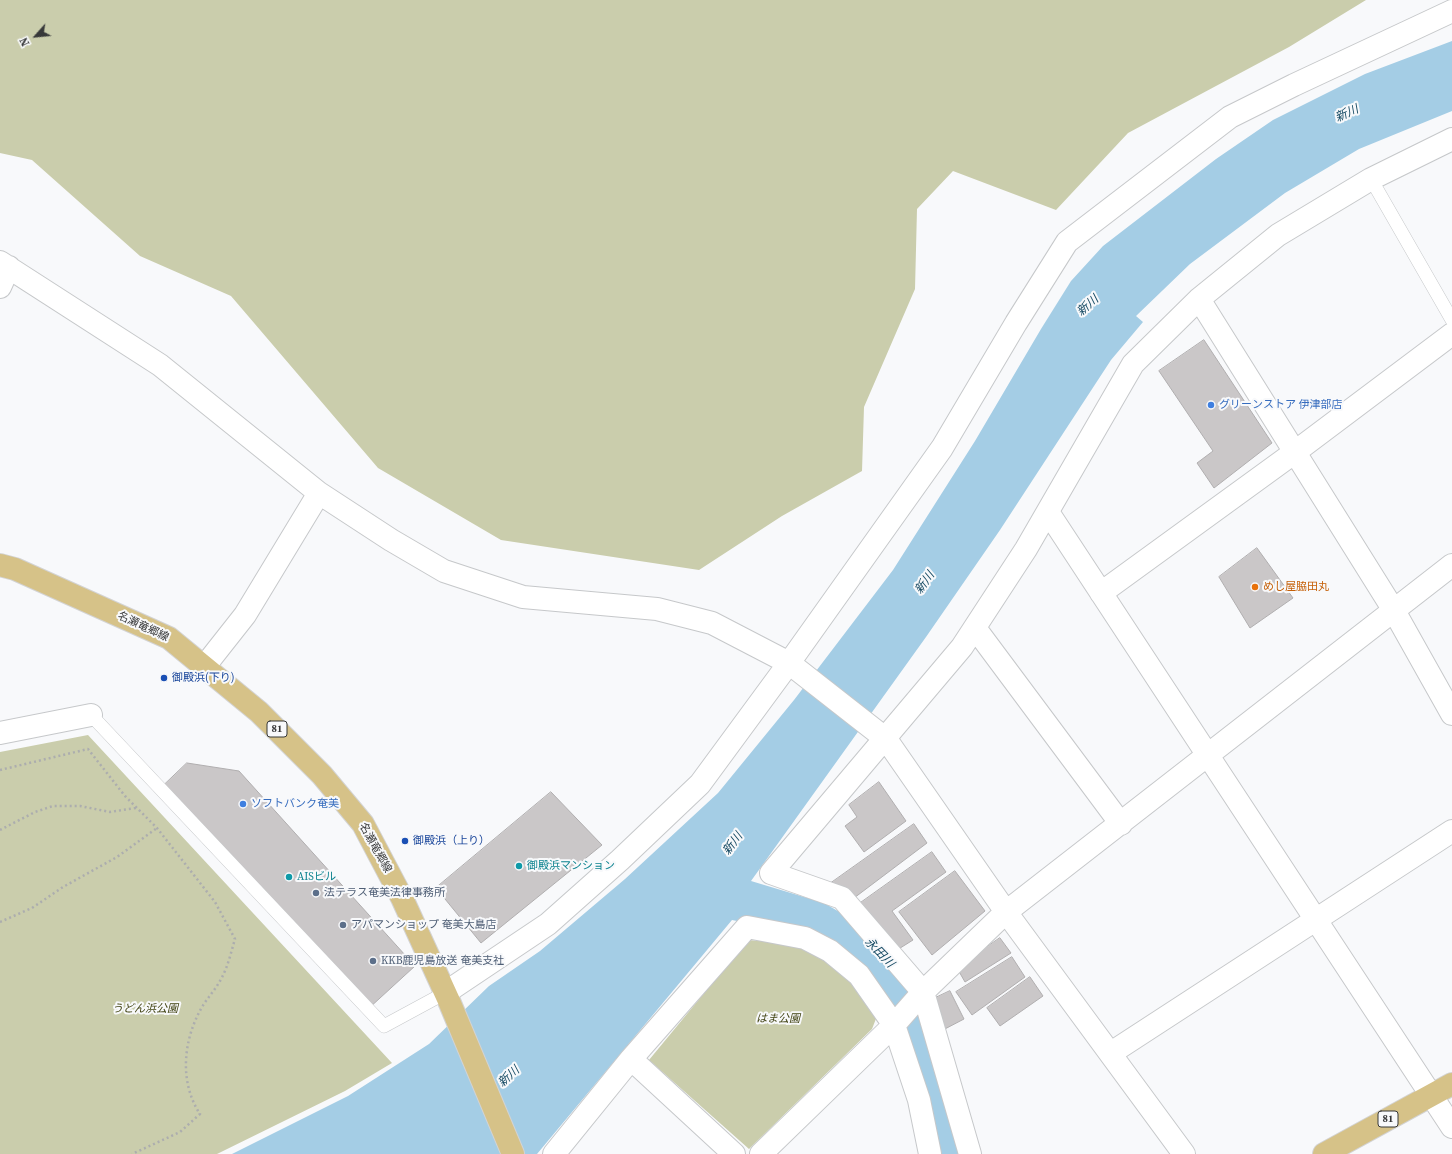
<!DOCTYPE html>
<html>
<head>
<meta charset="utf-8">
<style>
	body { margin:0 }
	#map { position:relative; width:1452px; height:1154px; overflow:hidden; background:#f8f9fb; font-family:"Source Serif 4",serif }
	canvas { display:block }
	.north { position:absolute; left:16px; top:16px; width:40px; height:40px; -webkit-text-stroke:3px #f8f9fb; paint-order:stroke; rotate:243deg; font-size:11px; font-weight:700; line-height:16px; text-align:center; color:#373839 }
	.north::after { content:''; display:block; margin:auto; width:14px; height:18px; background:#373839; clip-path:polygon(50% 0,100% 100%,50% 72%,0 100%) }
</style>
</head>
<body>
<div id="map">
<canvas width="1452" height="1154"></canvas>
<div class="north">N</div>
</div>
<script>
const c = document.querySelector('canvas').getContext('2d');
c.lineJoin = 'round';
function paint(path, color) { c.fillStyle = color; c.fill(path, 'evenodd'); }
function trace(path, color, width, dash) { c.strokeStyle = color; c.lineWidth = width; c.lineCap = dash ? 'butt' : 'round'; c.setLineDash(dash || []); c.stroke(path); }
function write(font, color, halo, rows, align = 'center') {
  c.font = font + ' "Source Serif 4","Noto Sans JP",serif'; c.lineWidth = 4; c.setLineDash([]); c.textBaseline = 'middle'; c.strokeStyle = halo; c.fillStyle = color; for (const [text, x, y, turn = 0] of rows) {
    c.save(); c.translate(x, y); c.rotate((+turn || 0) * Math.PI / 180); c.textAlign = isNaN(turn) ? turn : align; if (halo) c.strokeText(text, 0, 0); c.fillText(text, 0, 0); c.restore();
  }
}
const green = new Path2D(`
	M0,0H1366L1289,47L1128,133L1056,210L953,171L917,209L915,289L864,407L862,471L782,516L699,570L501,540L378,468L231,296L140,256L32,160L0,153Z
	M88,735L392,1063L345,1091L217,1154H0V752Z
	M748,940L797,944L853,978L879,1011L872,1029L749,1149L649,1060Z`);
const water = new Path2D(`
	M1452,41V111L1359,149L1285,193L1190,264L1136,316L1143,322L1111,360L1000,530L926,637L751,881L824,903L848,917L904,977L922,1010L959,1154H935L903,1033L802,934L732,920L537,1154H232L348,1096L429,1044L489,986L540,951L625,879L718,793L794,700L893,570L975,441L1041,329L1071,281L1103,246L1216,159L1273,120L1365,74Z`);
const building = new Path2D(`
	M1204,340L1272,443L1214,488L1197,463L1213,451L1159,371Z
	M1257,548L1293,598L1250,628L1219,577Z
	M187,763L239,771L415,966L368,1009L160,789Z
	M879,782L906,821L864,852L845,826L857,817L849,805Z
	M551,792L602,845L481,943L436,888Z
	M914,824L927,843L854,898L831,883Z
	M932,852L946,872L892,911L913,940L897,950L859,904Z
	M955,871L985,911L932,955L899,912Z
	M1000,938L1011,953L965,982L957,968Z
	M1012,957L1025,977L972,1015L956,992Z
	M1030,977L1043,996L1000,1026L987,1008Z
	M950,991L964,1019L941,1031L929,1001Z`);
const path = new Path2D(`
	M0,770L88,749L125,796L157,828L215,902L235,939C231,952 228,967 221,979C216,989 208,997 202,1007C183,1040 179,1082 200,1114L180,1132L132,1154
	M0,830L35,812L53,806H80L110,812L136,808
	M0,922L32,908L63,887L117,857L157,828`);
const service = new Path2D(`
	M1371,179L1452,320
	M91,715L384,1026L445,993`);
const minor = new Path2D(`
	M0,262L160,365L319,493L391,540L444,571L523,597L657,609L712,623L789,663L886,739L1006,912L1184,1154
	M0,287L9,267
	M1199,299L1393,609L1452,714
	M1048,512L1452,1127
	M1101,593L1295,452L1452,334
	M975,628L1121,824
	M204,667L245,615L319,493
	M0,733L91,715
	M445,993L548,924L620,860L700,784L789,663L942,448L1016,323L1067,242L1230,117L1294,85L1452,11
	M1111,1053L1452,831
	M631,1059L734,1154
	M554,1154L631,1059L747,927L805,938L830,951L859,975L894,1025L919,1100L930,1154
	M761,1154L894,1025L923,992L1006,912L1452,565
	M970,1154L923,992L842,898L771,873L962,647L1026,549L1133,364L1199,299L1278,235L1371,179L1452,139`);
const primary = new Path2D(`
	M0,565L15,569L169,638L259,712L322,775L363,824L402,898L449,1001L513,1154
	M1324,1154L1452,1084`);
const markers = [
	[1211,405,4,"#3f7fe0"],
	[1255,587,4,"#e8710a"],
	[164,678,4,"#1a4fb4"],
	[243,804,4,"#3f7fe0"],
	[405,841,4,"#1a4fb4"],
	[519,866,4,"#0f9aa8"],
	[289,877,4,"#0f9aa8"],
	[316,893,4,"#5c6f8a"],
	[343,925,4,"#5c6f8a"],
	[373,961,4,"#5c6f8a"]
];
const shields = [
	[277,729,20],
	[1388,1119,20]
];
const shieldNames = [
	["81",277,729],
	["81",1388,1119]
];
const shopNames = [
	["グリーンストア 伊津部店",1219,405],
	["ソフトバンク奄美",251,804]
];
const foodNames = [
	["めし屋脇田丸",1263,587]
];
const streetNames = [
	["名瀬竜郷線",143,627,25],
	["名瀬竜郷線",375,848,61]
];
const transitNames = [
	["御殿浜(下り)",172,678],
	["御殿浜（上り）",413,841]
];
const cultureNames = [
	["御殿浜マンション",527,866],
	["AISビル",297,877]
];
const serviceNames = [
	["法テラス奄美法律事務所",324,893],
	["アパマンショップ 奄美大島店",351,925],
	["KKB鹿児島放送 奄美支社",381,961]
];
const parkNames = [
	["うどん浜公園",145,1009],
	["はま公園",778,1019]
];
const waterNames = [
	["新川",1347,114,-24],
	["新川",1088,306,-41],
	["新川",925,583,-54],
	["新川",733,844,-53],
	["永田川",879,953,46],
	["新川",509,1077,-42]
];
paint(green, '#cacdac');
paint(water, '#a4cde5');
paint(building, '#cac7c8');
trace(building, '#b0aeaf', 1);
trace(service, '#c6c8ca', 14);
trace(minor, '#c6c8ca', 24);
trace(primary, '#d3d3d3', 24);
trace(path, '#acadae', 2.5, [2, 3]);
trace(service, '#fff', 13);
trace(minor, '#fff', 22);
trace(primary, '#d6c288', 22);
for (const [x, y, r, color] of markers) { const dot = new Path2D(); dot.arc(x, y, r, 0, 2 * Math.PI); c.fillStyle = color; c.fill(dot); trace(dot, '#f8f9fb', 1.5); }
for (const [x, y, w] of shields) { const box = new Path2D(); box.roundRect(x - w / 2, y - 8, w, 16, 3); c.fillStyle = '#f8f9fb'; c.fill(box); trace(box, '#373839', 1); }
write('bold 10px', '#373839', null, shieldNames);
write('11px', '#366cbe', '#f8f9fb', shopNames, 'left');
write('11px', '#c56008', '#f8f9fb', foodNames, 'left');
write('11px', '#373839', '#f8f9fb', streetNames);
write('11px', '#164399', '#f8f9fb', transitNames, 'left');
write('11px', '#0d838f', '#f8f9fb', cultureNames, 'left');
write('11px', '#4e5e75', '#f8f9fb', serviceNames, 'left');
write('italic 11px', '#414313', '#f8f9fb', parkNames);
write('italic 12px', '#174b64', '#f8f9fb', waterNames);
</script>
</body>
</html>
